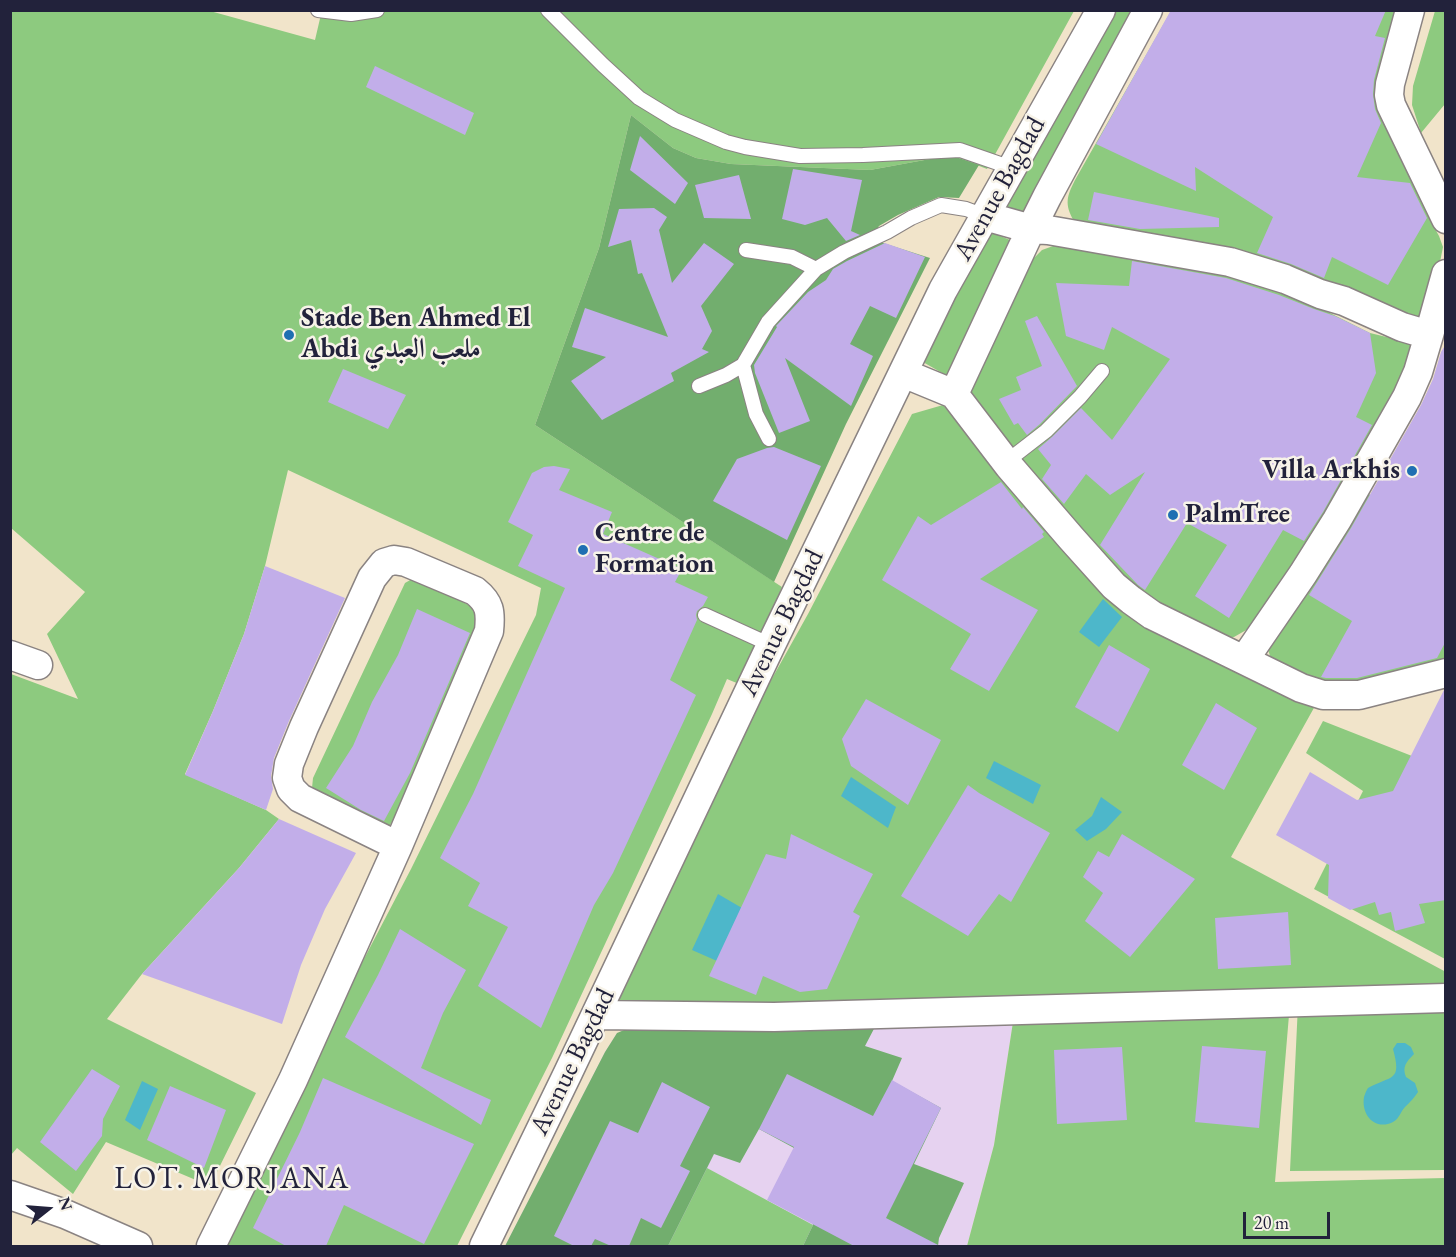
<!DOCTYPE html>
<html>
<head>
<meta charset="utf-8">
<style>
	body { margin:0 }
	#map { position:relative; width:1456px; height:1257px; overflow:hidden; background:#f1e4ca; font-family:"EB Garamond",serif }
	canvas { display:block }
	.frame { position:absolute; inset:0; border:12px solid #22223b; pointer-events:none }
	.north { position:absolute; left:18px; top:1179px; width:60px; height:60px; -webkit-text-stroke:4px #f7f3e8; paint-order:stroke; rotate:73deg; font-size:16px; font-weight:700; line-height:24px; text-align:center; color:#22223b }
	.north::after { content:''; display:block; margin:auto; width:21px; height:27px; background:#22223b; clip-path:polygon(50% 0,100% 100%,50% 72%,0 100%) }
	.scale { position:absolute; left:1243px; top:1212px; width:87px; height:27px; box-sizing:border-box; border:3px solid #22223b; border-top:0; padding-left:8px; font-size:18px; line-height:21px; white-space:nowrap; color:#22223b; -webkit-text-stroke:4px #f7f3e8; paint-order:stroke }
</style>
</head>
<body>
<div id="map">
<canvas width="1456" height="1257"></canvas>
<div class="frame"></div>
<div class="north">N</div>
<div class="scale">20 m</div>
</div>
<script>
const c = document.querySelector('canvas').getContext('2d');
c.lineJoin = 'round';
function paint(path, color) { c.fillStyle = color; c.fill(path, 'evenodd'); }
function trace(path, color, width, dash) { c.strokeStyle = color; c.lineWidth = width; c.lineCap = dash ? 'butt' : 'round'; c.setLineDash(dash || []); c.stroke(path); }
function write(font, color, halo, rows, align = 'center') {
  c.font = font + ' "EB Garamond",Amiri,serif'; c.lineWidth = 5; c.setLineDash([]); c.textBaseline = 'middle'; c.strokeStyle = halo; c.fillStyle = color; for (const [text, x, y, turn = 0] of rows) {
    c.save(); c.translate(x, y); c.rotate((+turn || 0) * Math.PI / 180); c.textAlign = isNaN(turn) ? turn : align; if (halo) c.strokeText(text, 0, 0); c.fillText(text, 0, 0); c.restore();
  }
}
const built = new Path2D(`
	M1013,1022L994,1145L967,1246H505L605,1052L617,1033Z`);
const green = new Path2D(`
	M322,10L1074,11L987,169L956,157L930,159L870,170L731,164L696,158L673,148L631,115L599,248L535,425L782,587L758,646L739,684L727,679L712,714L552,1058L457,1246H223L354,978L411,869L536,615L541,588L288,470L265,566L244,634L213,711L185,774L266,810L279,819L239,868L142,974L107,1019L256,1093L210,1186L106,1142L73,1194L17,1148L11,1155V674L78,699L47,634L85,592L11,528V11H210L315,40Z
	M1109,11H1137L1022,216L998,209Z
	M1171,11H1400L1380,93L1417,184L1428,216L1439,236L1443,247L1440,262L1424,317L1415,319L1074,221C1064,204 1067,196 1075,180Z
	M1435,11H1445V104L1421,133L1412,105L1413,86Z
	M983,229L1020,244L956,381L916,358Z
	M1056,245H1078L1132,260L1240,277L1288,292L1370,333L1407,342L1413,345L1416,360L1262,621L1234,637L1223,638L1138,593L964,395L1031,261L1042,250Z
	M943,405L1061,547L1315,706L1231,857L1446,972L1445,987L794,1004L614,1006L726,761L808,614L912,414Z
	M1367,493L1445,538V663L1333,687L1273,666L1266,643Z
	M412,579L422,581L482,612L394,818L390,825L384,828L312,788L313,778L405,583Z
	M1323,721L1412,756L1445,817V959L1314,889L1363,791L1306,753Z
	M1290,1003L1275,1182L1445,1178V1246H967L994,1145L1013,1022Z
	M1298,1005L1445,1007V1170L1290,1171Z
	M707,1168L813,1225L803,1246H668Z`);
const forest = new Path2D(`
	M631,115L673,148L696,158L731,164L870,170L930,159L956,157L979,165L959,198L939,197L898,215L879,226L876,231L880,242L930,258L846,424L774,582L535,425L599,248Z
	M877,1023L865,1046L902,1058L892,1081L941,1108L914,1164L964,1183L939,1238L938,1246H803L813,1225L794,1148L759,1129L740,1163L714,1154L668,1246H505L605,1052L617,1033L636,1025Z`);
const water = new Path2D(`
	M1103,599L1122,617L1099,647L1079,632Z
	M994,761L1041,785L1033,804L986,778Z
	M851,777L896,807L888,828L841,796Z
	M1101,797L1122,812L1106,829L1087,841L1075,830L1092,816Z
	M718,894L742,908L717,961L692,950Z
	M1397,1043H1405L1411,1047L1414,1054C1406,1062 1402,1067 1406,1077L1415,1083L1418,1092C1414,1098 1410,1102 1405,1107C1400,1112 1400,1118 1393,1122C1375,1131 1361,1115 1364,1097C1365,1094 1366,1091 1368,1088C1392,1075 1402,1082 1393,1049Z
	M142,1081L158,1089L140,1130L125,1120Z`);
const building = new Path2D(`
	M1171,10H1386L1375,36L1385,38L1374,80L1373,94L1375,109L1381,123L1357,177L1410,183L1427,218L1388,285L1332,257L1324,278L1291,264L1257,253L1273,217L1195,167L1196,191L1096,144Z
	M375,66L474,113L465,135L366,87Z
	M640,136L688,183L675,204L630,170Z
	M793,169L862,180L851,231L860,235L846,241L827,218L805,225L782,219Z
	M739,175L751,219L704,218L695,185Z
	M1094,192L1219,218V227L1140,229L1088,220Z
	M654,208L667,217L659,230L672,283L704,243L734,264L701,306L712,331L702,349L709,352L671,373L674,381L602,420L571,381L606,357L572,347L585,308L668,337L642,273L638,274L631,240L608,247L619,209Z
	M885,243L925,257L896,318L870,306L850,344L873,356L851,406L785,358L810,421L779,433L755,373L754,365L777,327L776,326L808,292L826,280L833,269L847,261Z
	M1132,261L1226,278L1279,295L1314,309L1335,316L1370,333L1376,373L1356,417L1372,425L1323,512L1304,541L1283,530L1229,618L1195,596L1227,545L1187,523L1145,590L1138,585L1100,545L1145,472L1110,495L1086,474L1064,504L1042,479L1051,465L1038,449L1052,437L1081,408L1112,440L1170,359L1112,327L1104,350L1066,336L1056,283L1129,286Z
	M1037,316L1077,386L1040,424L1027,435L1018,423L1014,425L999,399L1021,390L1016,377L1042,366L1025,321Z
	M1446,344V641L1437,658L1357,678H1326L1321,677L1352,621L1309,595L1351,528L1421,405L1433,379L1441,352Z
	M343,369L406,395L388,429L328,402Z
	M774,447L821,466L787,540L713,501L737,459L767,448Z
	M554,466L570,469L559,490L612,512L603,534L682,569L675,582L708,597L703,606L697,611L696,615L697,620L670,680L696,695L613,873L594,905L541,1028L478,986L508,927L468,906L480,883L440,858L473,794L565,588L518,566L533,535L508,522L532,473L544,467Z
	M1001,482L1022,509L1023,507L1044,532L1042,534L1044,537L980,579L1038,610L989,691L950,669L971,634L882,580L918,516L931,525Z
	M265,566L345,598L289,721L274,758L271,776L273,789L266,810L185,775L213,711L244,634Z
	M417,609L470,633L410,773L384,821L361,810L326,788L353,746L372,702L398,655Z
	M1109,645L1150,669L1118,732L1075,707Z
	M1444,690H1446V900L1419,904L1425,923L1395,931L1391,912L1379,915L1375,902L1350,910L1328,898L1329,865L1276,835L1310,772L1357,800L1393,791Z
	M866,699L941,740L908,805L851,766L842,739Z
	M1216,703L1257,728L1224,790L1182,765Z
	M968,785L979,793L1050,833L1011,902L999,894L968,936L901,896Z
	M279,819L356,853L325,909L301,965L282,1024L142,974L239,868Z
	M791,834L873,874L853,912L860,916L827,989L800,992L763,976L756,995L709,976L766,854L786,859Z
	M1122,834L1195,879L1130,957L1085,921L1103,893L1083,877L1098,851L1109,857Z
	M1288,912L1291,965L1218,969L1215,918Z
	M400,929L466,970L443,1013L421,1068L491,1100L481,1125L345,1037L378,975Z
	M1202,1046L1266,1051L1259,1128L1195,1122Z
	M1122,1047L1127,1120L1057,1124L1054,1050Z
	M92,1069L120,1086L103,1119L102,1136L76,1171L40,1142Z
	M787,1074L873,1116L892,1080L941,1108L886,1218L940,1246H854L767,1200L794,1147L759,1129Z
	M323,1078L474,1144L424,1244L344,1205L326,1246H286L253,1228L300,1132Z
	M662,1082L710,1107L680,1166L690,1171L661,1228L641,1218L629,1246H611L595,1239L591,1246H574L554,1236L610,1121L638,1133Z
	M170,1086L226,1110L204,1168L147,1140Z`);
const lane = new Path2D(`
	M318,10L351,14L377,10
	M548,10L603,65L639,98L675,120L726,142L745,147L800,156L863,155L960,150L1012,168
	M746,250L792,257L816,269
	M743,365L756,414L769,439
	M699,386L726,375L743,365L768,322L816,269L844,252L887,232L911,218L941,205L966,209L985,216
	M1006,462L1046,431L1080,397L1102,371
	M705,615L771,645`);
const street = new Path2D(`
	M1148,10L1047,197L1031,229L1048,230L1071,234L1230,262L1285,279L1320,294L1344,301L1402,327L1429,335L1418,372L1407,397L1337,520L1303,574L1244,660
	M1410,10L1390,84L1389,95L1391,105L1446,219
	M1429,335L1446,274
	M903,373L954,394L1009,466L1071,538L1114,586L1131,600L1152,615L1301,688L1323,695H1359L1446,673
	M954,394L1031,229L985,216
	M10,655L38,665
	M596,1015L774,1017L1446,998
	M10,1195L65,1214L138,1246
	M211,1246L293,1080L398,846L489,631C491,612 490,603 475,591L406,562L394,560L384,563L372,578L304,727L289,764L287,778L291,789L300,798L398,846
	M484,1246L567,1075L771,645L943,290L1101,10`);
const markers = [
	[289,335,6,"#1f6fb2"],
	[1412,471,6,"#1f6fb2"],
	[1173,515,6,"#1f6fb2"],
	[583,550,6,"#1f6fb2"]
];
const streetNames = [
	["Avenue Bagdad",1000,189,-61],
	["Avenue Bagdad",782,623,-64],
	["Avenue Bagdad",573,1062,-64]
];
const poiNames = [
	["Stade Ben Ahmed El",301,319],
	["Abdi ملعب العبدي",301,350],
	["Villa Arkhis",1400,471,"right"],
	["PalmTree",1185,515],
	["Centre de",595,534],
	["Formation",595,565]
];
const quarterNames = [
	["LOT. MORJANA",232,1180]
];
paint(built, '#e6d2f0');
paint(green, '#8dca7f');
paint(forest, '#72ae6e');
paint(water, '#4db7ca');
paint(building, '#c2aee9');
trace(lane, '#8a8382', 16);
trace(street, '#8a8382', 31);
trace(lane, '#fff', 14);
trace(street, '#fff', 28);
for (const [x, y, r, color] of markers) { const dot = new Path2D(); dot.arc(x, y, r, 0, 2 * Math.PI); c.fillStyle = color; c.fill(dot); trace(dot, '#f7f3e8', 2); }
write('27px', '#22223b', '#f7f3e8', streetNames);
write('bold 27px', '#22223b', '#f7f3e8', poiNames, 'left');
c.letterSpacing = '1.5px';
write('30px', '#22223b', '#f7f3e8', quarterNames);
c.letterSpacing = '0px';
</script>
</body>
</html>
